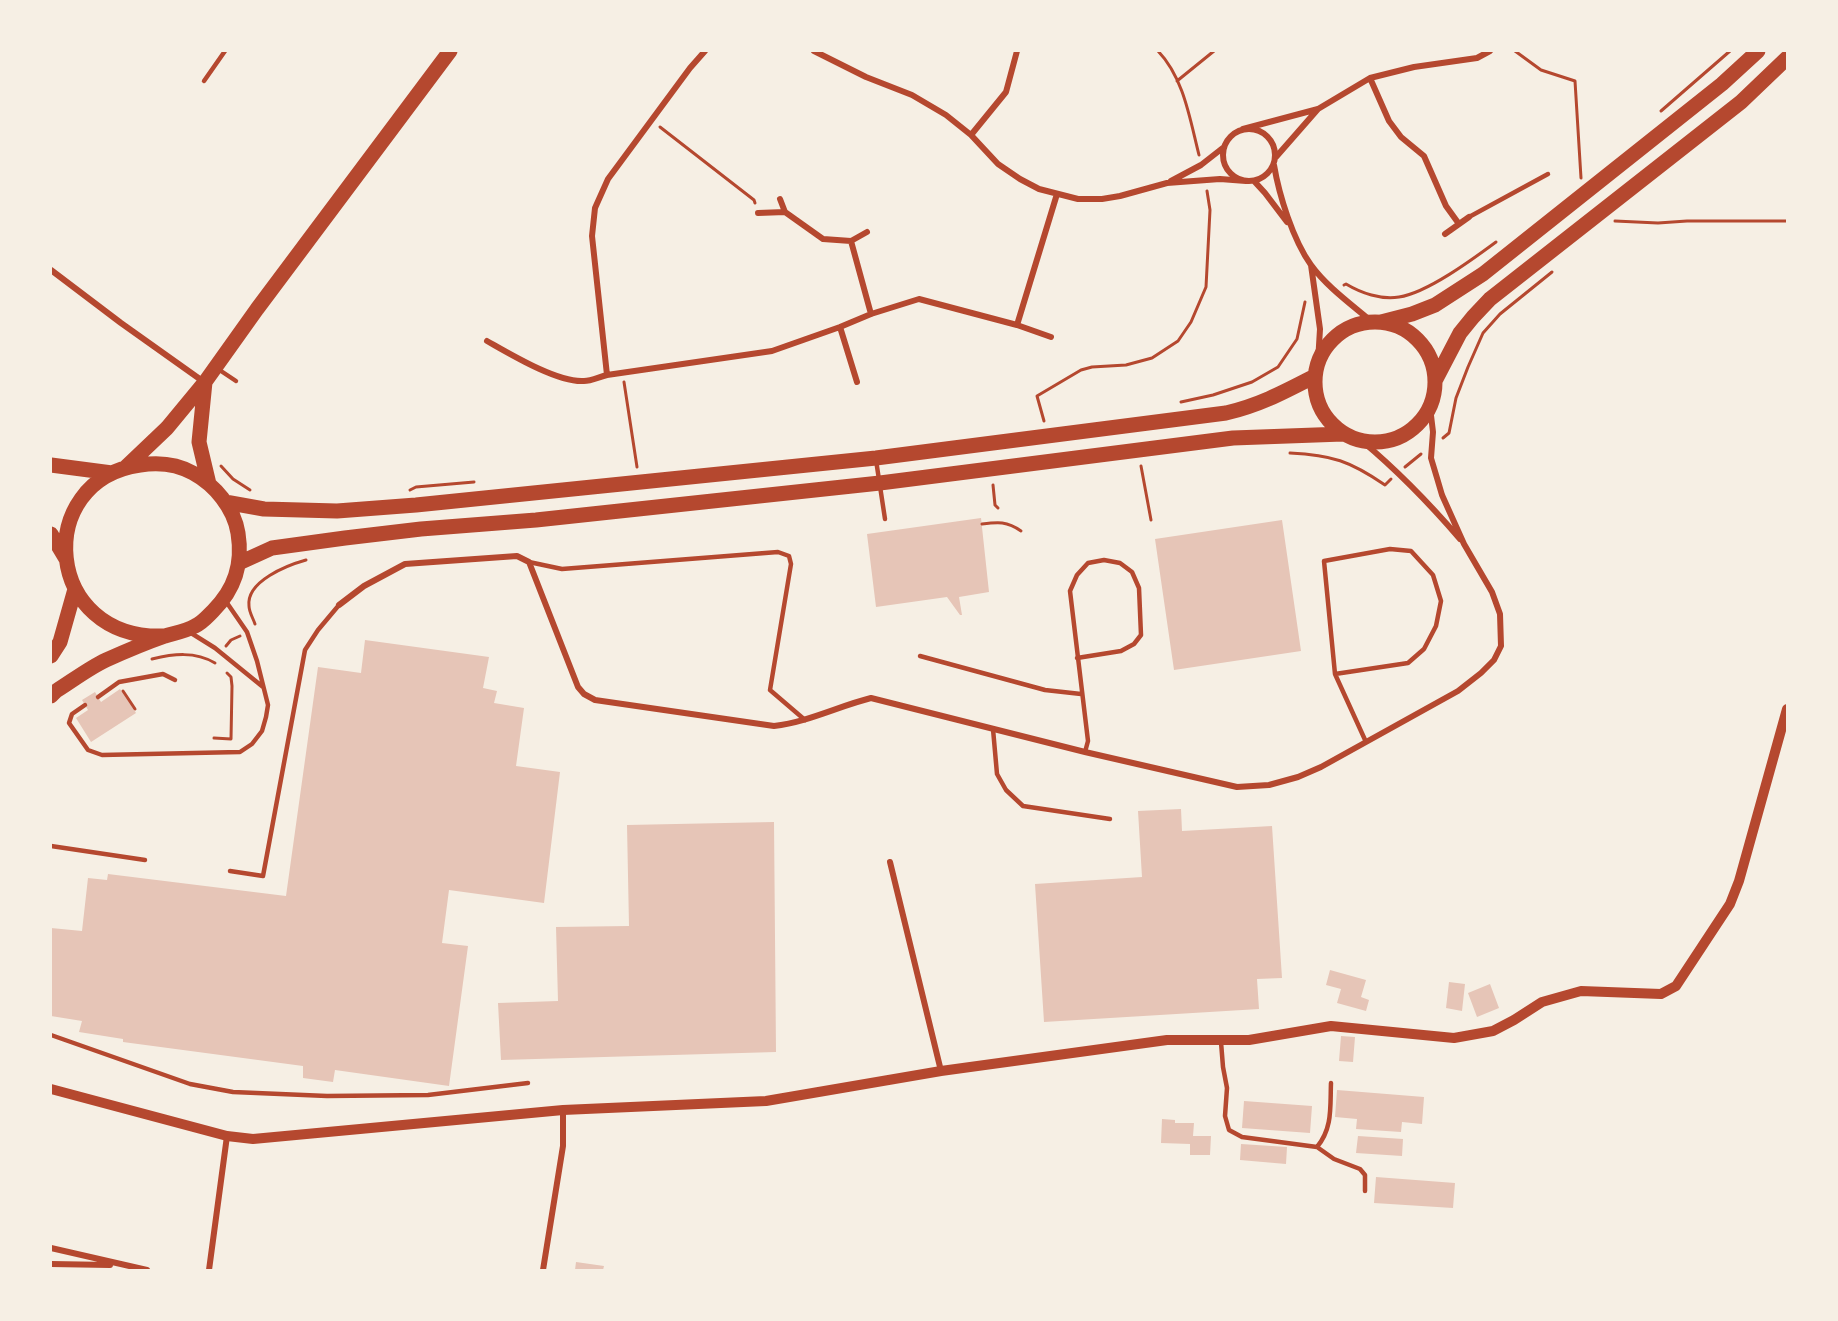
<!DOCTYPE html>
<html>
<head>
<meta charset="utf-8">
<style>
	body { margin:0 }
	#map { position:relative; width:1838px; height:1321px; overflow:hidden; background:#f6efe4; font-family:"Source Sans 3",sans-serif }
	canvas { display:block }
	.frame { position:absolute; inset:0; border:52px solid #f6efe4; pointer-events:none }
</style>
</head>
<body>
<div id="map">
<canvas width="1838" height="1321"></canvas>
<div class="frame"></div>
</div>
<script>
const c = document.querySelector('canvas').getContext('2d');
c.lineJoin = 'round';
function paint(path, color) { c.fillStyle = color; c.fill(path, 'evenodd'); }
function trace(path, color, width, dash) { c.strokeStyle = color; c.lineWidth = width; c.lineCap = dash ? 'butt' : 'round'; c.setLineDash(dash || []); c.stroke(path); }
const building = new Path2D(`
	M981,518L989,592L959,597L962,615H960L947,597L876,607L867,534Z
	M1282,520L1301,651L1174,670L1155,539Z
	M365,640L489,657L483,688L497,691L494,703L524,708L516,766L560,772L544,903L449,890L442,943L468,946L449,1086L335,1070L333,1082L303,1078V1066L123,1042V1039L79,1032L82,1021L51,1016V928L82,931L88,878L107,880L108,874L286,896L318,667L361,673Z
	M120,689L136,713L91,742L76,718L88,710L82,700L95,692L101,702Z
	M1181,809L1182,831L1272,826L1282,978L1257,979L1259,1009L1044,1022L1035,884L1142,877L1138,811Z
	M774,822L776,1052L501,1060L498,1003L558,1001L556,927L629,926L627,825Z
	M1330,970L1366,980L1361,997L1369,1000L1366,1011L1337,1003L1341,989L1326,985Z
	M1449,982L1465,984L1462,1011L1446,1008Z
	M1490,984L1499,1008L1477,1017L1468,993Z
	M1341,1036L1355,1037L1353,1062L1339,1061Z
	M1337,1090L1424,1097L1422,1124L1402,1122L1401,1132L1356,1129L1357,1119L1335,1117Z
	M1244,1101L1312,1106L1310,1133L1242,1128Z
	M1162,1119L1175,1120V1123H1194L1193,1136H1211L1210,1155H1190V1144L1161,1143Z
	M1358,1136L1403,1139L1402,1156L1356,1153Z
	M1241,1144L1287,1147L1286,1164L1240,1160Z
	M1376,1177L1455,1183L1453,1208L1374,1203Z
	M576,1262L604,1266L603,1270H575Z`);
const path = new Path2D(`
	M1158,51C1184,78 1190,120 1199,155
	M1515,51L1541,70L1575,81L1581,178
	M1177,81L1214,51
	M1661,111L1730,51
	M660,127L754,200L755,203
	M1615,221L1658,223L1687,221H1787
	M1344,285L1346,284C1361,293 1381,300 1399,297C1427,293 1473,259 1496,242
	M624,382L637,467
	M1181,402L1213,395L1252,382L1278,367L1297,339L1305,302
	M1044,421L1037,396L1081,370L1092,367L1126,365L1152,358L1178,341L1191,322L1206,287L1210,210L1207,191
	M1443,438L1449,433L1456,398L1468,367L1483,333L1500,314L1552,272
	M1290,453C1332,455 1350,461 1385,485L1391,479
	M221,466L233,479L250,490
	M1141,466L1151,520
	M1405,467L1421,454
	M993,485L995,505L998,508
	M410,490L416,487L474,482
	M982,524C998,522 1007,521 1021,531
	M255,624C253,618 249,612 249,606C246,581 288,565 306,560
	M226,646L231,640L240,636
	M152,659C173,654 195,651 215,663
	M123,691L135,709
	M214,738L231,739L232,686L231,677L227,673`);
const service = new Path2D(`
	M204,81L225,51
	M1469,217L1548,174
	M218,369L236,381
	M876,460L885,519
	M529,562L562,569L778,552L789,556L791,564L770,690L805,720
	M191,633L215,648L263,687
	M920,656L1045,690L1081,694
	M1077,658L1121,651L1134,644L1141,635L1139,588L1132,572L1120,563L1104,560L1088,563L1077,575L1070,591L1088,741L1085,752
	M1335,674L1324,561L1390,549L1411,551L1433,575L1441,601L1436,626L1424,649L1408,663L1335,674L1366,742
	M98,697L119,682L163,674L175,680
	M85,705L72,714L69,723L88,750L102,755L240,752L252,744L262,731L266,717L268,705L257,661L247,632L225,600
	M993,729L997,774L1006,790L1023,806L1110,819
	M51,846L145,860
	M230,871L263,876L305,650L318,630L339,605
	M51,1035L190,1084L233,1092L327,1096L428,1095L528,1083
	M1221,1042L1223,1067L1227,1088L1225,1116L1229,1130L1242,1137L1317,1147L1334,1159L1360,1169L1365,1175V1191
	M1317,1147C1333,1128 1330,1106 1331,1083`);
const minor = new Path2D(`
	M814,51L866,77L912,95L946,115L971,135L998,164L1020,179L1039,189L1078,199H1102L1120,196L1167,183L1220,179L1246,181
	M1370,78L1389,121L1401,137L1424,156L1446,206L1459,224
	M1223 155a26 26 0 1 1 52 0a26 26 0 1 1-52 0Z
	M1243,129L1318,109L1370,78L1414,67L1477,58L1490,51
	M971,135L1006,92L1017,51
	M1276,157L1318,109
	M1274,165C1279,195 1293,240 1311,265C1327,287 1351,304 1372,322
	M1171,181L1201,165L1224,147
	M1254,181L1265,193L1287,222
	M780,199L785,212L823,239L851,241L867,232
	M758,213L785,212
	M1445,234L1469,217
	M851,241L871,314
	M1311,265L1320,329L1318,362
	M51,270L121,323L204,382
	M1017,325L1057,194
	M840,327L857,382
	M487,341C510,354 558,383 584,381C591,381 599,377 607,375L772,351L840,327L871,314L919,299L1017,325L1051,337
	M607,375L592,236L595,208L608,179L690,68L705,51
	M1362,441C1398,471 1429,503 1460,539
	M339,605L364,586L405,564L517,556L529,562L578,687L584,694L595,700L774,726C808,722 839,706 871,698L1085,752L1237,787L1269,785L1298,777L1321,767L1458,691L1481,673L1494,660L1501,646L1500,614L1492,592L1464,544L1442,495L1437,478L1431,458L1433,432L1430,407
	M890,862L941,1071
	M51,1248L147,1270
	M51,1264L110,1265
	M209,1270L227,1136
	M543,1270L563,1146V1110`);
const tertiary = new Path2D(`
	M51,1089L227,1136L253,1139L563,1110L766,1101L941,1071L1167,1040H1249L1331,1026L1454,1038L1493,1031L1514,1020L1542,1002L1581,991L1661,994L1676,986L1730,904L1739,881L1787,709`);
const primary = new Path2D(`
	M1315 382a60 60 0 1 1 120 0a60 60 0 1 1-120 0Z
	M1381,322L1412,314L1435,305L1483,274L1722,84L1758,51
	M1436,379L1460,333L1473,317L1490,299L1741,102L1787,58
	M205,382L199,442L209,484
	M51,465L112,473
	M126,467L167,428L205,382L257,309L450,51
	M225,502L264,509L337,511L416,505L876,458L1226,413C1260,405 1284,392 1315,376
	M51,534L66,559
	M239,563L272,548L345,538L421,529L536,520L880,483L1233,438L1343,434
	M51,656L60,642L75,589
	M51,696L56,691C72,681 89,668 106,660C126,651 145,643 165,636C175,633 186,631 195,626C202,623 207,617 213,611C235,589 243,564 238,533C234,508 215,485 193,473C177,464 159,462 140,465C32,480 43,641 165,636`);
paint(building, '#e6c5b7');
trace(path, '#b5482f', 3);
trace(service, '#b5482f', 4.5);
trace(minor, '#b5482f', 6);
trace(tertiary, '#b5482f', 10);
trace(primary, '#b5482f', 15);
</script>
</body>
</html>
